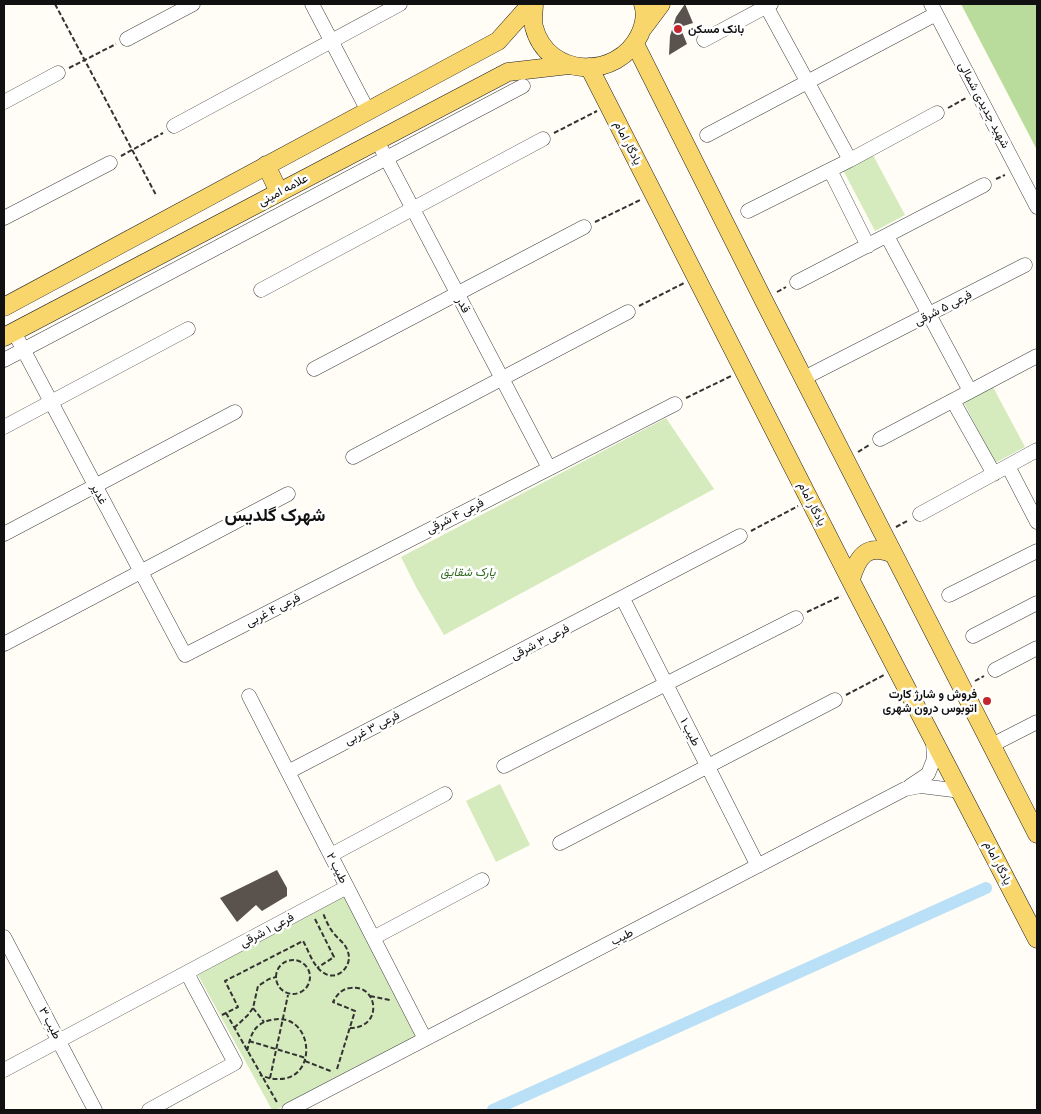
<!DOCTYPE html>
<html>
<head>
<meta charset="utf-8">
<style>
	body { margin:0 }
	#map { position:relative; width:1041px; height:1114px; overflow:hidden; background:#fffdf5; font-family:"Playfair Display",serif }
	canvas { display:block }
	.frame { position:absolute; inset:0; border:5px solid #111; pointer-events:none }
</style>
</head>
<body>
<div id="map">
<canvas width="1041" height="1114"></canvas>
<div class="frame"></div>
</div>
<script>
const c = document.querySelector('canvas').getContext('2d');
c.lineJoin = 'round';
function paint(path, color) { c.fillStyle = color; c.fill(path, 'evenodd'); }
function trace(path, color, width, dash) { c.strokeStyle = color; c.lineWidth = width; c.lineCap = dash ? 'butt' : 'round'; c.setLineDash(dash || []); c.stroke(path); }
function write(font, color, halo, rows, align = 'center') {
  c.font = font + ' "Playfair Display",Vazirmatn,serif'; c.lineWidth = 5; c.setLineDash([]); c.textBaseline = 'middle'; c.strokeStyle = halo; c.fillStyle = color; for (const [text, x, y, turn = 0] of rows) {
    c.save(); c.translate(x, y); c.rotate((+turn || 0) * Math.PI / 180); c.textAlign = isNaN(turn) ? turn : align; if (halo) c.strokeText(text, 0, 0); c.fillText(text, 0, 0); c.restore();
  }
}
const green = new Path2D(`
	M873,155L905,215L875,231L843,170Z
	M993,387L1025,447L995,463L964,403Z
	M666,418L714,489L444,635L416,587L401,557Z
	M500,784L530,845L496,862L466,801Z
	M344,895L416,1036L276,1110H272L198,975Z`);
const forest = new Path2D(`
	M961,4H1037V150Z`);
const canal = new Path2D(`
	M493,1110L986,888`);
const building = new Path2D(`
	M685,4L693,23L680,27L687,44L669,55L670,36L676,17Z
	M277,870L287,888V896L262,911L256,905L237,922L220,898Z`);
const path = new Path2D(`
	M55,4L156,195
	M69,68L116,44
	M948,108L966,98
	M554,133L597,111
	M121,156L163,133
	M996,179L1005,175
	M595,222L640,200
	M777,292L786,287
	M639,306L684,283
	M686,398L731,376
	M858,452L869,445
	M896,527L909,520
	M751,531L798,506
	M807,612L841,596
	M975,681L984,676
	M846,695L884,675
	M315,919L334,957L317,968
	M276 977a17 17 0 1 1 34 0a17 17 0 1 1-34 0Z
	M370,996L390,1000
	M253,1008L264,1022
	M226,1013L278,1104
	M222,1015L238,1007L225,981L303,941C309,951 313,967 324,973C337,982 353,966 348,952C346,945 341,941 337,937C330,930 326,921 323,913
	M234,1028L248,1015L253,1008L258,986L269,979L276,977
	M249,1041L306,1058
	M247,1051C251,1035 253,1024 271,1020C314,1010 320,1082 276,1079C271,1079 265,1077 260,1075
	M305,1061L333,1072
	M337,1069L355,1011L333,1002C337,995 341,989 350,988C378,983 384,1028 350,1028
	M270,1078L288,995`);
const minor = new Path2D(`
	M312,4L368,111
	M765,4L850,160
	M931,4L1037,207
	M127,39L193,4
	M704,40L771,4
	M4,102L58,73
	M174,126L400,4
	M707,135L936,14
	M382,150L549,468
	M830,170L868,246
	M748,211L850,160L937,113
	M4,218L110,163
	M887,236L970,391
	M797,282L984,185
	M261,290L543,139
	M14,332L185,655L675,404
	M4,360L523,86
	M314,369L584,227
	M804,378L1025,265
	M953,401L994,474
	M4,427L188,329
	M880,439L1037,356
	M353,457L628,312
	M1008,466L1037,522
	M920,514L1037,450
	M4,534L235,412
	M949,595L1037,551
	M623,599L758,866
	M973,636L1037,603
	M4,644L288,494
	M995,670L1037,648
	M249,696L425,1039
	M992,745L1037,722
	M504,766L796,618
	M288,772L740,536
	M910,786L928,774L934,759L933,741
	M560,843L835,700
	M331,855L445,794
	M4,937L95,1110
	M373,938L482,880
	M4,1070L347,887
	M149,1110L235,1063L187,973
	M289,1110L905,789L921,786L961,791`);
const major = new Path2D(`
	M534,4C534,11 532,20 534,27C547,78 618,81 640,34C644,25 646,13 643,4
	M643,28L661,4
	M635,44L763,299L1037,834
	M589,67L855,589L1037,939
	M266,165L279,192
	M4,307L498,41L531,4
	M4,337L508,72L569,65
	M851,579C858,556 867,543 893,554`);
const markers = [
	[678,29,5,"#c4262e"],
	[987,701,5,"#c4262e"]
];
const poiNames = [
	["بانک مسکن",688,29],
	["فروش و شارژ کارت",977,694,"right"],
	["اتوبوس درون شهری",977,708,"right"]
];
const streetNames = [
	["شهید جدیدی شمالی",984,105,62],
	["یادگار امام",628,143,63],
	["علامه امینی",283,190,-28],
	["قدر",463,305,62],
	["فرعی ۵ شرقی",943,308,-27],
	["غدیر",99,494,62],
	["یادگار امام",812,504,63],
	["فرعی ۴ شرقی",455,516,-27],
	["فرعی ۴ غربی",273,610,-27],
	["فرعی ۳ شرقی",540,642,-27],
	["فرعی ۳ غربی",372,728,-27],
	["طیب ۱",690,732,63],
	["یادگار امام",998,863,63],
	["طیب ۲",337,868,63],
	["فرعی ۱ شرقی",267,930,-28],
	["طیب",622,937,-27],
	["طیب ۳",50,1023,62]
];
const parkNames = [
	["پارک شقایق",468,572]
];
const districtNames = [
	["شهرک گلدیس",275,515]
];
paint(green, '#d5ebbd');
paint(forest, '#b9dc9c');
trace(canal, '#b9e0f7', 12);
paint(building, '#5a524d');
trace(minor, '#444', 15);
trace(major, '#222', 19);
trace(path, '#333', 2, [5, 2.5]);
trace(minor, '#fff', 14);
trace(major, '#f9d66b', 18);
for (const [x, y, r, color] of markers) { const dot = new Path2D(); dot.arc(x, y, r, 0, 2 * Math.PI); c.fillStyle = color; c.fill(dot); trace(dot, '#fff', 2); }
write('bold 12px', '#111', '#fff', poiNames, 'left');
write('12px', '#111', '#fff', streetNames);
write('italic 12px', '#2f6b1f', '#fff', parkNames);
write('bold 18px', '#111', '#fff', districtNames);
</script>
</body>
</html>
